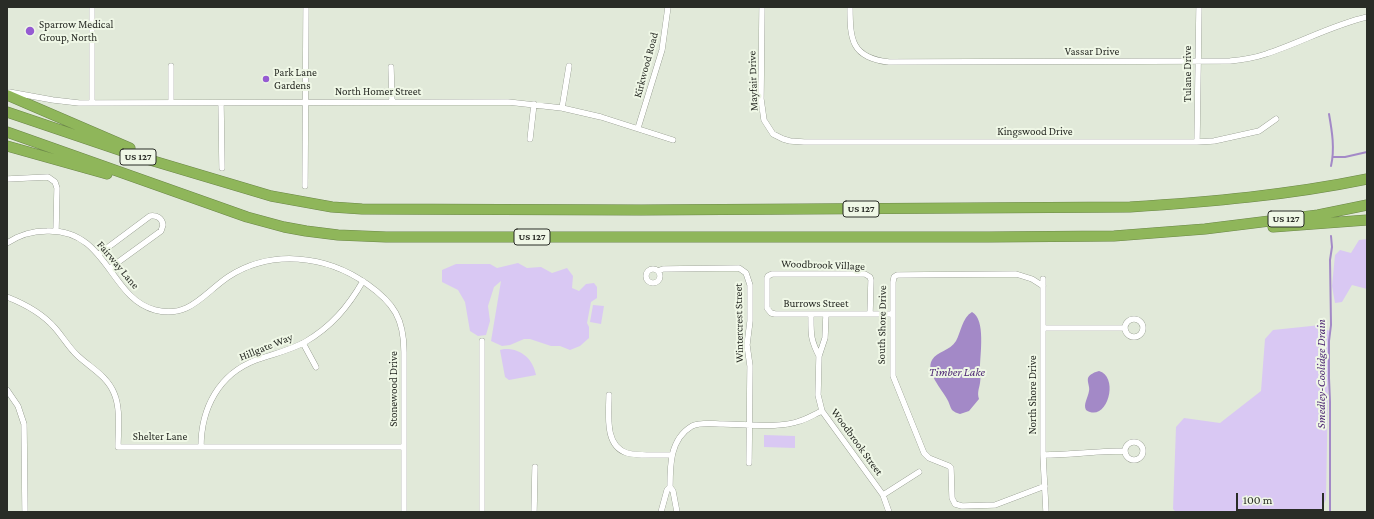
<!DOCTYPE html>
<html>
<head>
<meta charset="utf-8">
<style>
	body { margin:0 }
	#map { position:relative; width:1374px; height:519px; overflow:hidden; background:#e1e9d9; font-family:"Crimson Pro",serif }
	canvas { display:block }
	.frame { position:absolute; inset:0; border:8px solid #292c26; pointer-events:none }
	.scale { position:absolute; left:1236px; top:493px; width:88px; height:18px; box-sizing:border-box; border:2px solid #292c26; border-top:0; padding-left:5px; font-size:12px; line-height:14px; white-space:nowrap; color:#292c26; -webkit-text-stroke:3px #eff7e6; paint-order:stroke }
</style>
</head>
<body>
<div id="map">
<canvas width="1374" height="519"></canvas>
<div class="frame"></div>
<div class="scale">100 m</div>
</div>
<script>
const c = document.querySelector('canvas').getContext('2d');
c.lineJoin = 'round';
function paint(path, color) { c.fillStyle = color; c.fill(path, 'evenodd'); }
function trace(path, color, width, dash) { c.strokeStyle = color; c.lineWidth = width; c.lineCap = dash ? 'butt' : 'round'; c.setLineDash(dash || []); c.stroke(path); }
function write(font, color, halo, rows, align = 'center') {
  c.font = font + ' "Crimson Pro",serif'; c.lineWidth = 4; c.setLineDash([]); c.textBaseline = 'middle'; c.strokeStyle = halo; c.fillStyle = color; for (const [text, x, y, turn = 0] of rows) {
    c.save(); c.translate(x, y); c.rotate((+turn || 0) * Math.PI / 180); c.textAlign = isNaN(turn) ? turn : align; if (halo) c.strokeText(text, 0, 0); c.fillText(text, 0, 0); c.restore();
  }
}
const green = new Path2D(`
	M1367,239V289L1352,285L1342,302L1335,303L1332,286L1335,255L1340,250L1351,253L1359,240Z
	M518,263L527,268L541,267L552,273L567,268L573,276L572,288L579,291L586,284L594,283L597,287V298L591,302L587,323L589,327V338L580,346L570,350L560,346H551L530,339H524L510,345L502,346L491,341L501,281L494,287L488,306L490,321L486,335L478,336L470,331L465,302L458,290L442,282V270L456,264H490L497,268Z
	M593,305L604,306L601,324L590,322Z
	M1321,325L1329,331L1326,499L1320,512H1176L1173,509L1176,427L1184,418L1220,423L1261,391L1265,339L1273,330Z
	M504,349C521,348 533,359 536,375L509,380L505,377L500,350Z
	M764,435L795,436V448L764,447Z`);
const water = new Path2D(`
	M972,312C986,319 980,355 980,368C980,373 981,378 980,383C979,389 977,393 979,399L969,411L960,414C957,413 954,412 952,410C950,407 949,402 947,399C942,389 925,372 932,360C937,351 950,351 956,341C961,332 962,318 972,312Z
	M1099,371C1120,377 1107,424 1086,410C1083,404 1088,398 1089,391C1090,387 1087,382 1088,378C1090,374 1095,372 1099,371Z`);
const stream = new Path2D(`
	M1329,114C1332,131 1335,149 1331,166
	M1333,157H1345L1367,152
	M1330,512V402L1329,378V341L1331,325L1330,260L1332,247L1331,236`);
const minor = new Path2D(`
	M762,7L761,99L764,120L773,134L783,139L790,141L804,142H1197L1214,141L1259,131L1276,119
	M850,7C850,39 851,58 889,62L1230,61C1242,60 1254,58 1266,54C1300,43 1332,25 1367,17
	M171,66V103
	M391,67L392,102
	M9,92L53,100L79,103L508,102L562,108L601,117L673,140
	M92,103V7
	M221,103L222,168
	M562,108L569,66
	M638,128L662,50L668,7
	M530,139L534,104
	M1197,142L1199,7
	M7,179L48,177L55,182L57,188L56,231
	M305,186L306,7
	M7,243C19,235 32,231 47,231C108,229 109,298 155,310C189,319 203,294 228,277C271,249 326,255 367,284C394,303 404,319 404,352V512
	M99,254L150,216C157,215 162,218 163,225L161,231L110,268
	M646 276a7 7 0 1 1 14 0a7 7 0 1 1-14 0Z
	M658,271L663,269L739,268L746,273L750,285V321L747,345L750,366L749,463
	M1043,279V455L1046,512
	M1043,286L1032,279L1016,274L897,275L894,277L893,282V376L924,453L929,458L949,466L951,468L952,498L955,504L962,506L995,505L1045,486
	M7,297C25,304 42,313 55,328C63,337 69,348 78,356C91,368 107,376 114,393C121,409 118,430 118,447H404
	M811,314C811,334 810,338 819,356
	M826,314L825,338L819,356L818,395L822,411L883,495L889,512
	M870,314L871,280L870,277L865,274H772L768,276L767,278V308L771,313L775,314C814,314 853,314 892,314
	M1125 328a9 9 0 1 1 18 0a9 9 0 1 1-18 0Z
	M1043,328H1125
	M303,343L316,367
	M7,390L18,406L24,424L25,512
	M609,395C609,414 604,446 627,453C637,456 660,455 671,455
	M1125 451a9 9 0 1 1 18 0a9 9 0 1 1-18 0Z
	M201,447C201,408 219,374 256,360C272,354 289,351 305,342C331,327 348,307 363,281
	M1043,455C1070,455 1097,451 1124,451
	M670,487C670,465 670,439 692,426C701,422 713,424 723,424C747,424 776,429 800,421C807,419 815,414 822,411
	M883,495L919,472
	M482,512V341
	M534,512L535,467
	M661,512L667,490L670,487L673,491L677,512`);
const motorway = new Path2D(`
	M7,95L130,148
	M7,112L140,157L271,196L332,207L362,209L641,210L1130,207C1210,202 1289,195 1367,179
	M7,132L247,217L284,227L306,231L338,235L386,237H989L1114,236L1205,229L1318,215L1367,205
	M7,146L107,174
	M1273,227L1367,220`);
const markers = [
	[30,31,5,"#955bd2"],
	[266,79,4,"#955bd2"]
];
const shields = [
	[138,157,36],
	[861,209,36],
	[1286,219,36],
	[532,237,36]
];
const shieldNames = [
	["US 127",138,157],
	["US 127",861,209],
	["US 127",1286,219],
	["US 127",532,237]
];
const poiNames = [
	["Sparrow Medical",39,25],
	["Group, North",39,38],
	["Park Lane",274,73],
	["Gardens",274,86]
];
const streetNames = [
	["Vassar Drive",1092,52],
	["Kirkwood Road",646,65,-75],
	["Tulane Drive",1188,74,-90],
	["Mayfair Drive",753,81,-92],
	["North Homer Street",378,92],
	["Kingswood Drive",1035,132],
	["Fairway Lane",118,265,50],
	["Woodbrook Village",823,265,2],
	["Burrows Street",816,304],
	["Wintercrest Street",739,323,-91],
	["South Shore Drive",882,325,-89],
	["Hillgate Way",266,347,-22],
	["Stonewood Drive",394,389,-90],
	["North Shore Drive",1033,395,-90],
	["Shelter Lane",160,437],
	["Woodbrook Street",857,442,54]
];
const waterNames = [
	["Timber Lake",957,372],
	["Smedley-Coolidge Drain",1321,374,-90]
];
paint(green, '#d9c8f3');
paint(water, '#a389c7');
trace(stream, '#a389c7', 2);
trace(minor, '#7c8375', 6);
trace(motorway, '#6b8648', 11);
trace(minor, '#fff', 5.5);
trace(motorway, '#8fb65a', 10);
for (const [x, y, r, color] of markers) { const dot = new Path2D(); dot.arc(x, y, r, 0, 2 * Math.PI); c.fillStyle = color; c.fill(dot); trace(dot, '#eff7e6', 1.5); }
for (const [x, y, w] of shields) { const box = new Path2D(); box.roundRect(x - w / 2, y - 8, w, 16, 3); c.fillStyle = '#eff7e6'; c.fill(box); trace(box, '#292c26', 1); }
write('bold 10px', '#292c26', null, shieldNames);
write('11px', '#292c26', '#eff7e6', poiNames, 'left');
write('11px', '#292c26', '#eff7e6', streetNames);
write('italic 12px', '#502b76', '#eff7e6', waterNames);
</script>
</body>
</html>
